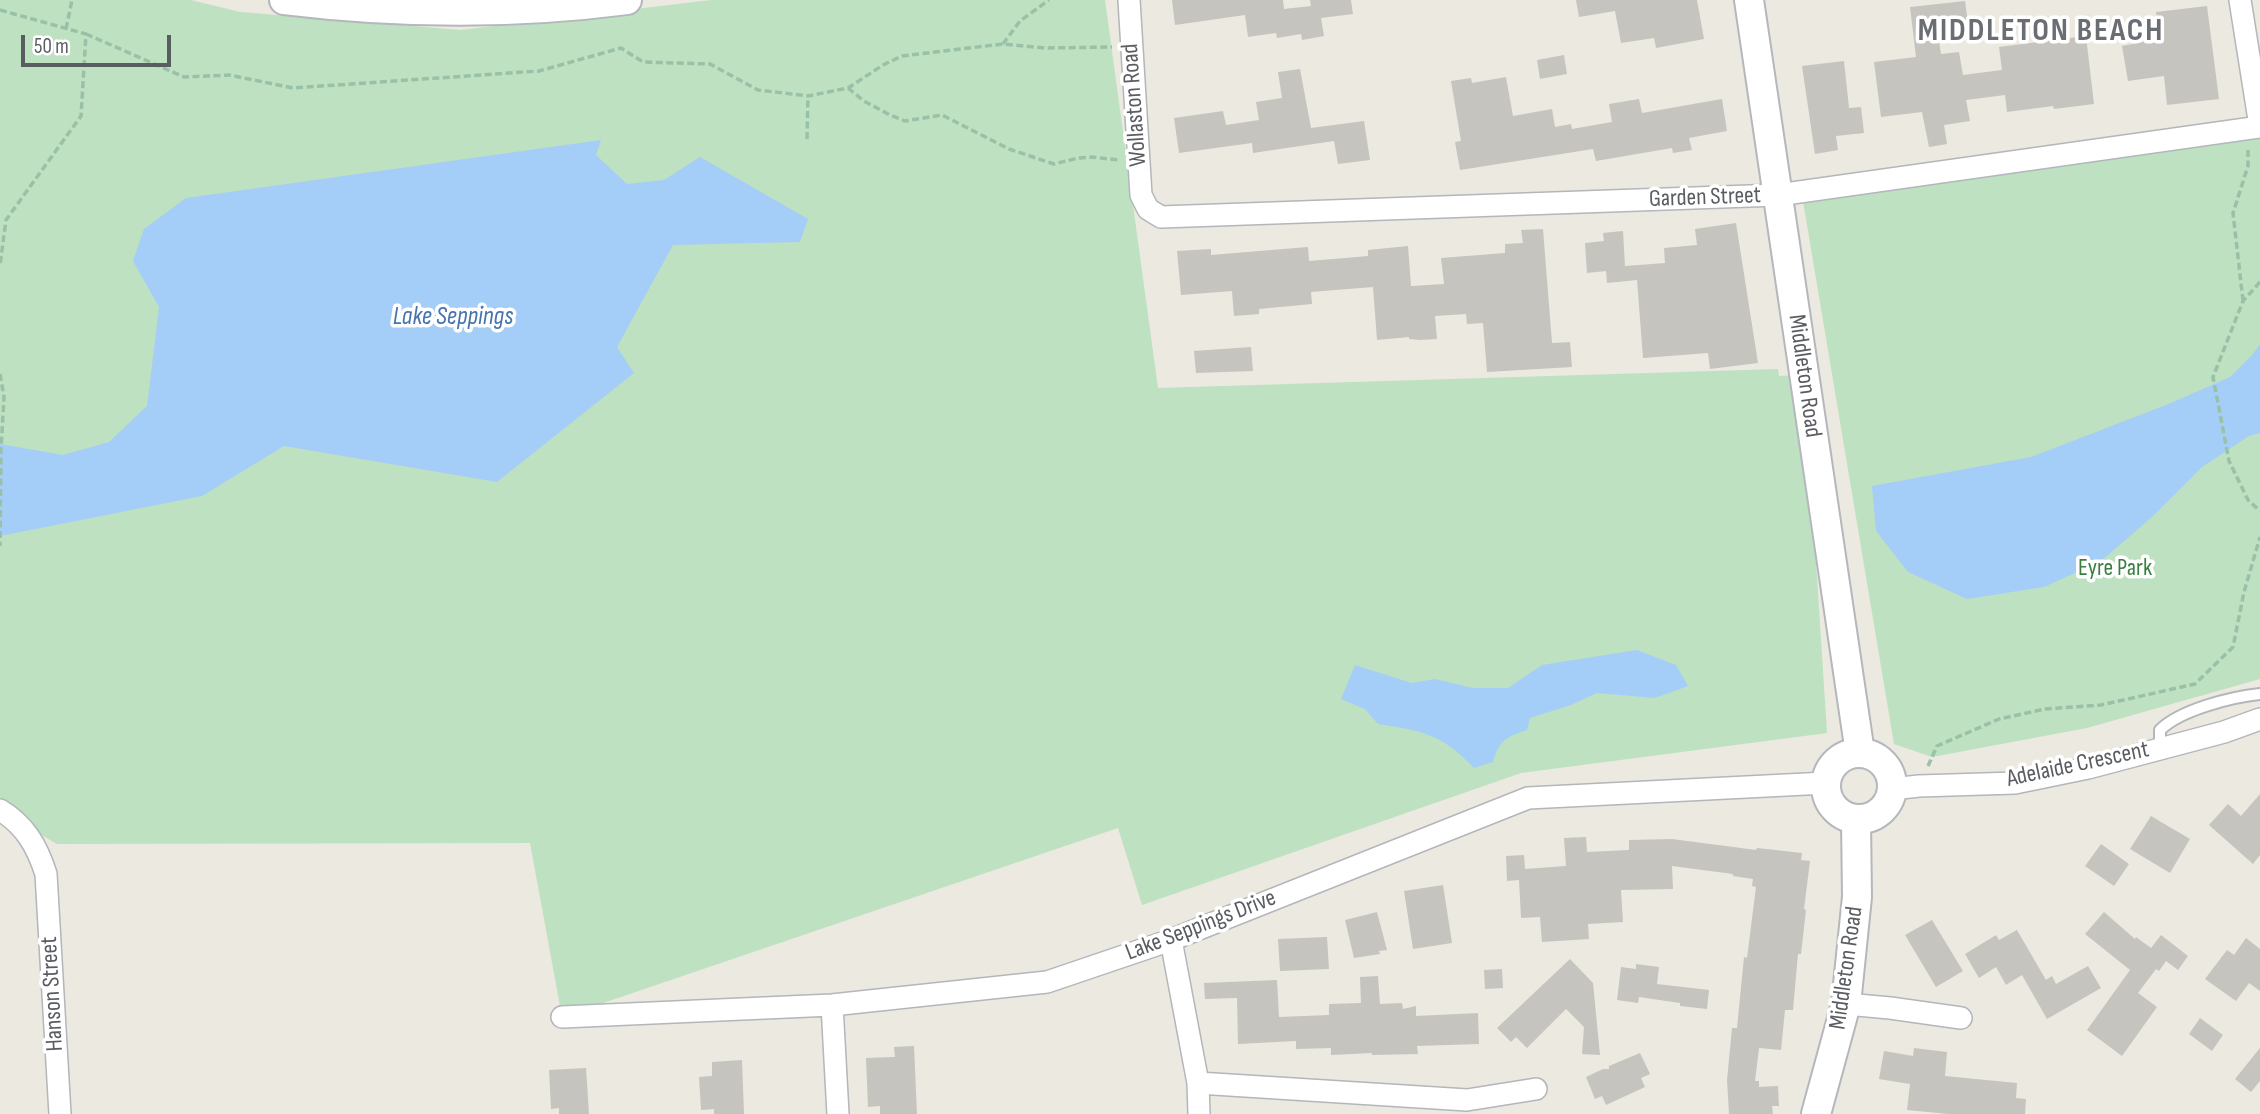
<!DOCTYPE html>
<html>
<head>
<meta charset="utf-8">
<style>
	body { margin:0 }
	#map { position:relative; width:2260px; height:1114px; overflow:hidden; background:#ebe9e0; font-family:"Sofia Sans Condensed",sans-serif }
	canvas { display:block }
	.scale { position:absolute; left:21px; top:35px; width:150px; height:32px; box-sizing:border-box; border:4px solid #595c60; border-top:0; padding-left:9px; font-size:21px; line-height:24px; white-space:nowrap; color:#595c60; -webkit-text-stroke:5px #fff; paint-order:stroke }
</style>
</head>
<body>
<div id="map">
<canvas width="2260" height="1114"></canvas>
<div class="scale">50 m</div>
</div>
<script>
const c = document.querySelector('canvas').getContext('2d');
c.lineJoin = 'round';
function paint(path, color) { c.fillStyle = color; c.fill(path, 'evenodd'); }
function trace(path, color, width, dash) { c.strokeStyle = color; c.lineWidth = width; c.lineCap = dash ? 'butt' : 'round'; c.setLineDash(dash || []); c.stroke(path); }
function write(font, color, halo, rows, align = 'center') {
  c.font = font + ' "Sofia Sans Condensed",sans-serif'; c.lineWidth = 7; c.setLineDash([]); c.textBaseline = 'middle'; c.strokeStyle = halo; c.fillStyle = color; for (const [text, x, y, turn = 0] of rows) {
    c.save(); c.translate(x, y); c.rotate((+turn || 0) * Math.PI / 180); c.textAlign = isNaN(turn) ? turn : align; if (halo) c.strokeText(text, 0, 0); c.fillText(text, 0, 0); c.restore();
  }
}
const green = new Path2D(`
	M0,0H191L240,12L461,30L711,0H1105L1158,388L1778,369L1779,376L1804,375L1827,733L1521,773L1142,905L1118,828L562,1017L530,843L57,844L0,811Z
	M2260,137V679L2087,728L1932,757L1894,744L1803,201Z`);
const water = new Path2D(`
	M601,140L596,155L627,184L664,180L700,157L808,219L800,242L673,245L617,347L634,373L497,482L284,446L202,496L0,536V444L63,455L109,442L147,406L159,307L133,261L144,229L186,198Z
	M2260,344V433L2249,436L2202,467L2153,516L2101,561L2044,587L1967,599L1908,572L1876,531L1872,486L2031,457L2171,403L2230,377L2253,354Z
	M1637,650L1676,665L1688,686L1655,698L1597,693L1571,705L1530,718L1527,730C1506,737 1499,740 1493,762L1474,768C1442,734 1423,731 1378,724L1365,709L1341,699L1355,665L1412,683L1435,679L1473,688H1508L1542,665Z`);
const building = new Path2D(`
	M1172,0H1283L1284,9L1311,6L1310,0H1351L1353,14L1321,18L1324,36L1302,40L1301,34L1277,38L1276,33L1248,37L1245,15L1175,25Z
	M1576,0H1697L1704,39L1656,48L1654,38L1621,43L1615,11L1579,17Z
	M1965,1L1968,23L1937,28L1941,54L1959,52L1963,75L2002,70L1999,47L2086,36L2094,104L2054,109L2053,106L2007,112L2005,95L1966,100L1970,121L1944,125L1947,144L1929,147L1922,112L1881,117L1874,62L1916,57L1910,7Z
	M2207,6L2219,99L2167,105L2164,76L2128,81L2122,46L2159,39L2156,12Z
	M1564,55L1567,74L1540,79L1537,60Z
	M1844,61L1849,108L1861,107L1864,133L1836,136L1838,150L1815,154L1802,66Z
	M1300,69L1311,128L1364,121L1370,160L1338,164L1334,141L1253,153L1252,143L1179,153L1174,118L1223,111L1226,125L1259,120L1256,102L1282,98L1278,72Z
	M1506,77L1513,116L1552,109L1555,127L1571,124L1572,129L1612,122L1609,104L1639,99L1642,113L1722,99L1727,131L1689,138L1692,150L1673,153L1672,148L1596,161L1593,149L1460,170L1455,142L1461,141L1451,81L1471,78L1472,83Z
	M1736,223L1758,363L1710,369L1708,353L1643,358L1637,280L1607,283L1606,271L1587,273L1585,243L1604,241L1603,233L1623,231L1625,266L1665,263L1664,248L1697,245L1695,229Z
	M1543,229L1552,343L1570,342L1572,367L1487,372L1483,323L1467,324L1466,314L1435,316L1437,339L1420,340L1409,339V337L1377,340L1373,287L1311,292L1312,304L1259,309V314L1234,316L1232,291L1181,295L1177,251L1211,249V255L1308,247L1309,261L1368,256V250L1408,246L1411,286L1444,284L1441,258L1505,253V244L1523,243L1521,230Z
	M1251,347L1253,371L1196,373L1194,351Z
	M2260,794V855L2253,864L2209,825L2228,804L2241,816Z
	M2151,816L2190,839L2170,873L2130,849Z
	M1586,837L1587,852L1629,850V840L1672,839L1756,850L1757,848L1802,853L1801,860L1810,861L1804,909L1806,910L1801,954H1798L1793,1010H1785L1781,1050L1759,1048L1755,1081H1759V1087L1778,1086L1779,1106H1772L1773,1114H1729L1727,1080L1732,1028H1737L1744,957L1747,958L1756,887L1752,886L1753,879L1733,876V874L1672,866L1673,889L1621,890L1623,922L1588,924L1589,939L1542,942L1540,917L1521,918L1519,880L1507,881L1506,856L1524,855L1525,869L1566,866L1564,838Z
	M2101,844L2129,864L2114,886L2085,866Z
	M1443,885L1452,943L1413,949L1404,891Z
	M1377,912L1387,950L1379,951L1380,954L1354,958L1345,920Z
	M2104,912L2135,939L2136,937L2151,948L2161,935L2188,956L2178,970L2166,961L2159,971L2156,969L2138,993L2157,1007L2122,1056L2087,1030L2130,970L2085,934Z
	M1932,920L1963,971L1936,987L1905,935Z
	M2017,930L2046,980L2052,976L2056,984L2088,966L2101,988L2047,1019L2022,975L2006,985L1996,967L1979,978L1965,954L1996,935L1999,940Z
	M1327,937L1329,969L1280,971L1278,939Z
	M2246,938L2260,949V991L2249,983L2236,1001L2205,979L2227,950L2234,955Z
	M1570,959L1593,983L1600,1055L1582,1054L1584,1027L1566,1009L1527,1048L1516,1037L1511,1042L1497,1028Z
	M1636,964L1659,967L1657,984L1709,990L1707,1009L1680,1006V1003L1639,997L1638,1003L1617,1000L1621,967L1636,969Z
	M1502,969L1503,988L1485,989L1484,970Z
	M1378,976L1380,1004L1402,1003L1403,1009L1416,1006V1016L1478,1013L1479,1044L1417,1046L1418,1054L1372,1055V1053L1331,1055V1048L1296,1049V1041L1238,1044L1237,998L1205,999L1204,983L1277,980L1279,1017L1329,1015V1004L1361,1003L1360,977Z
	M2200,1018L2223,1035L2212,1051L2189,1034Z
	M914,1046L917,1114H880V1106L868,1107L866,1058L895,1057L894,1047Z
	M1914,1048L1947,1052L1945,1076L2017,1083L2016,1098L2026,1099L2025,1114H1948L1907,1110L1910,1084L1879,1079L1884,1051L1913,1056Z
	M2260,1048V1081L2251,1092L2235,1079Z
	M1640,1053L1650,1074L1641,1078L1645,1087L1606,1105L1602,1096L1595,1099L1586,1077L1603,1069H1609V1066Z
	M742,1060L744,1114H714V1109L701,1110L699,1077L712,1076V1062Z
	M586,1068L589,1114H559V1108L551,1109L549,1070Z`);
const path = new Path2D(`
	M0,10L86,34L81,116L6,220L0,265
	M66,29L72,0
	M86,34L184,77L229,75L293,88L539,71L621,48L643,62L710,64L758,90L808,96L848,88L883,65L902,56L1003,44L1045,48L1112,47
	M1003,44L1020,21L1049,0
	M848,88L864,101L890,115L905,121L942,115L1009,149L1054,164L1078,158L1092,157L1119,160
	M807,139L808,96
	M2260,282L2243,301L2213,377L2229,461L2248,500L2260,511
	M2243,301L2233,213L2248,166V148
	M0,374L4,397L1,449L0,546
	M1928,766L1937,746L1999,719L2045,709L2101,705L2195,684L2233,647L2244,592L2260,537`);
const lane = new Path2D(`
	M2160,747V730C2180,710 2231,697 2260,694`);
const street = new Path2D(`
	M1129,0L1141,195L1148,209L1161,217L1778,195L2260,127
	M2240,0L2260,126
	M1892,789L1919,786L2015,783L2088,768L2224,732L2260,719
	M0,810C25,825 37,846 46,874L60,1114
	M1171,940L1198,1083L1199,1114
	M1846,1004L1890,1008L1961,1018
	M832,1005L838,1114
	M562,1017L832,1005L1047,982L1171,940L1528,798L1826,783
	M1198,1083L1467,1100L1536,1089`);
const secondary = new Path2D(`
	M284,0C400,14 512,15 627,0
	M1749,0L1860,753
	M1826 786a33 33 0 1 1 66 0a33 33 0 1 1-66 0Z
	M1816,1114L1846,1004L1857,897L1856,820`);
const streetNames = [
	["Wollaston Road",1135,105,-94],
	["Garden Street",1705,198,-2],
	["Middleton Road",1804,376,82],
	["Adelaide Crescent",2078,765,-12],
	["Lake Seppings Drive",1201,926,-21],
	["Middleton Road",1847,968,-82],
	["Hanson Street",53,994,-93]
];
const parkNames = [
	["Eyre Park",2115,569]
];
const waterNames = [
	["Lake Seppings",453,317]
];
const districtNames = [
	["MIDDLETON BEACH",2041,32]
];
paint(green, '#bee1c1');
paint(water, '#a4cef7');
paint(building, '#c6c4be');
trace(lane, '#b3b6ba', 14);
trace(street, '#b3b6ba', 24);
trace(secondary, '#b4b7bc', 32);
trace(path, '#99c1a7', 3.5, [7, 3.5]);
trace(lane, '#fff', 10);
trace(street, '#fff', 21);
trace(secondary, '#fff', 28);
write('24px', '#595c60', '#fff', streetNames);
write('24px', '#3b7e42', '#fff', parkNames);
write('italic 26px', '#4774af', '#fff', waterNames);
c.letterSpacing = '2px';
write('bold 32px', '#6a6e72', '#fff', districtNames);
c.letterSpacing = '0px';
</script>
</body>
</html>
